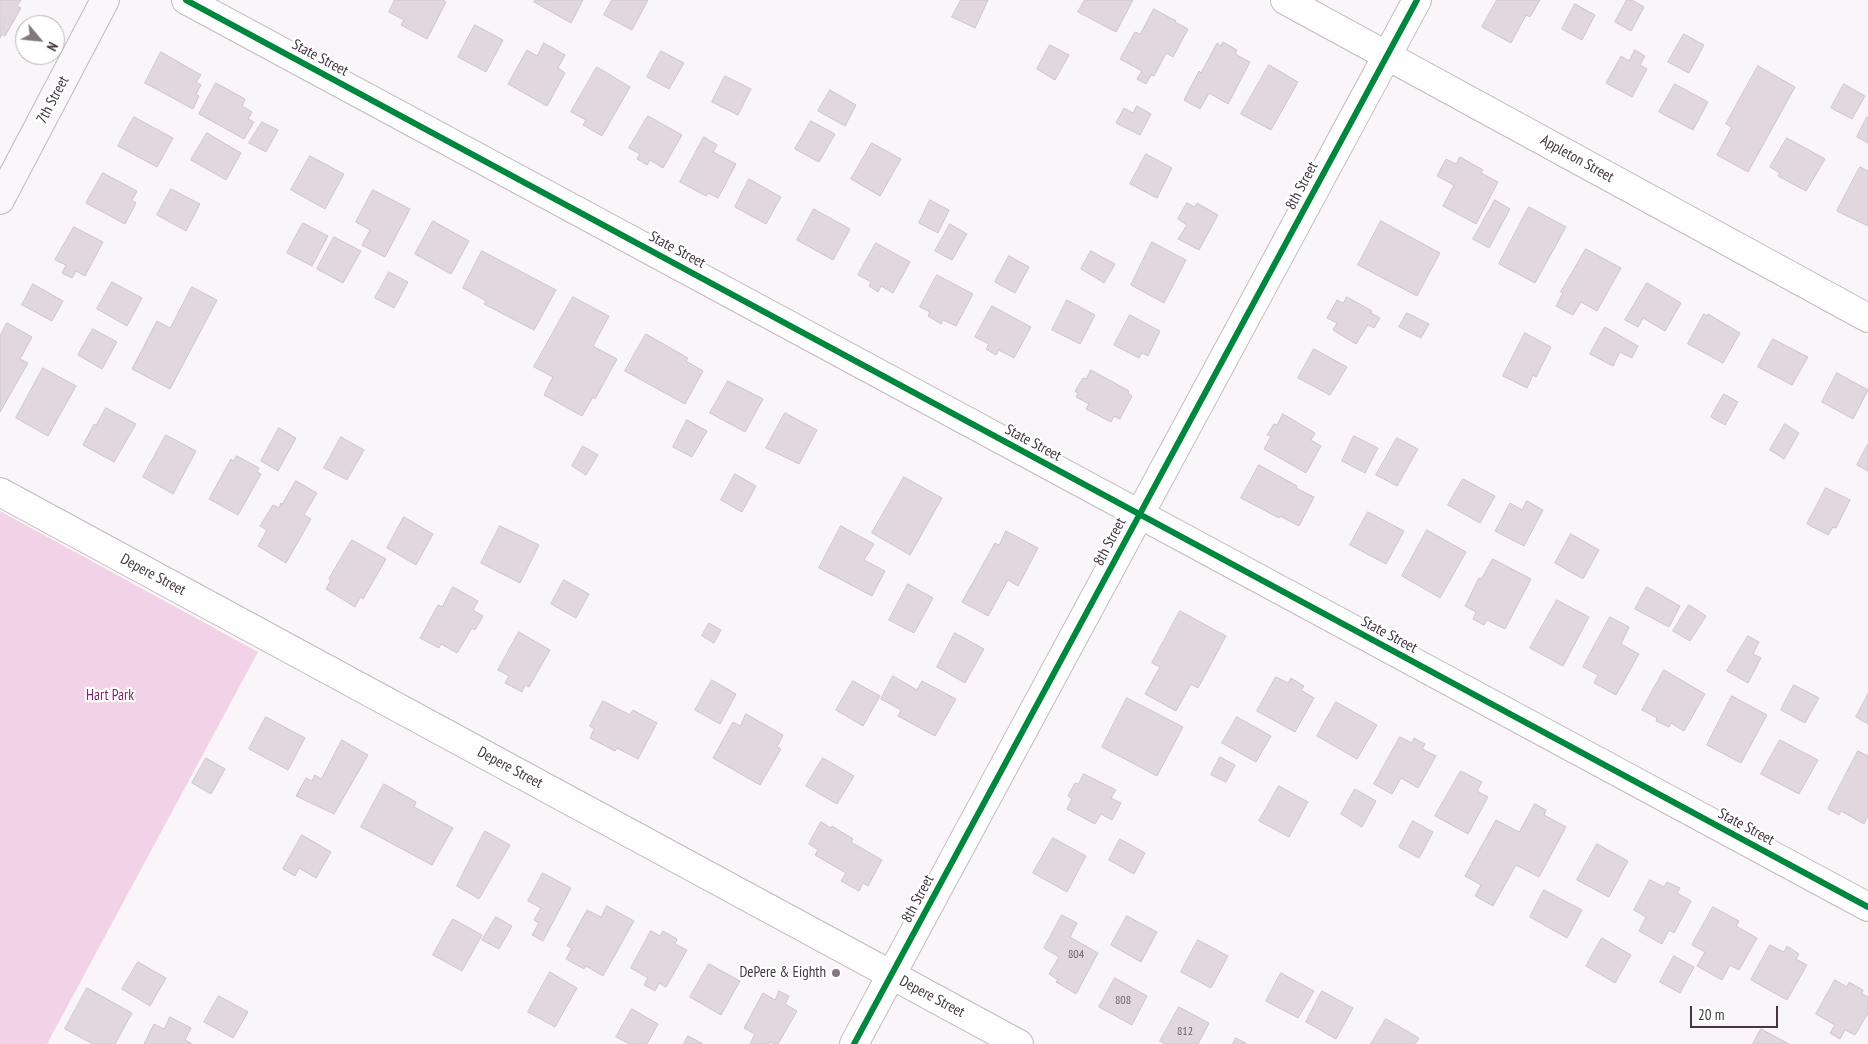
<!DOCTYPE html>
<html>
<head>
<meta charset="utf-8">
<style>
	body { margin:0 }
	#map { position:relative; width:1868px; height:1044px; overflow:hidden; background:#faf5f8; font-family:"PT Sans Narrow",sans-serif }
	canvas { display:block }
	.north { position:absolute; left:15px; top:15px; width:50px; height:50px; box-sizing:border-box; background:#fff; border:1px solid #b4aeb2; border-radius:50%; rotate:118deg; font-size:14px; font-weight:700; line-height:20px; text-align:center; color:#44353e }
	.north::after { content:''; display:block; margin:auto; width:18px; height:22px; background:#84787f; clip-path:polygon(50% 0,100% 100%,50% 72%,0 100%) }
	.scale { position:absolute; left:1690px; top:1006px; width:88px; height:22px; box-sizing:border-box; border:2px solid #44353e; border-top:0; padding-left:6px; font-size:15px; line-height:18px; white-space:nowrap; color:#44353e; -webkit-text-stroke:4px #fff; paint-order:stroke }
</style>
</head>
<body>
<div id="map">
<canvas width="1868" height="1044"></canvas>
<div class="north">N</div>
<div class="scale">20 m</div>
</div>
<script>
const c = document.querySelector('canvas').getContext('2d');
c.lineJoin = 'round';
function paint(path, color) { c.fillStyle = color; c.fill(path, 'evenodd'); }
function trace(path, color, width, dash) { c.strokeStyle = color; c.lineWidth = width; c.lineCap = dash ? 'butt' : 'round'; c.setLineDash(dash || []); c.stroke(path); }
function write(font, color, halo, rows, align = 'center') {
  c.font = font + ' "PT Sans Narrow",sans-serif'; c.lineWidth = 4.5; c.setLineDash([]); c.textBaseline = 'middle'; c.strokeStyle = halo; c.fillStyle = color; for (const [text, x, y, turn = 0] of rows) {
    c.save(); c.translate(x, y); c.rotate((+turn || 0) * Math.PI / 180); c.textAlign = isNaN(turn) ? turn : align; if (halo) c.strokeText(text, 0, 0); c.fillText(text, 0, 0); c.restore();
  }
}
const green = new Path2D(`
	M0,511L258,652L47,1044H0Z`);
const building = new Path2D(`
	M0,0H21L17,6L21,8L5,36L2,34L0,38Z
	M395,0H443L446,2L427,39L401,25L404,20L389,12Z
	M535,0H583L571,23L534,2Z
	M612,0H648L632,30L604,15Z
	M961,0H988L975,28L952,17Z
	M1085,0H1133L1116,32L1078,12Z
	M1497,0H1540L1530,17L1526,15L1511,43L1482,27Z
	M1627,0H1632L1644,7L1631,31L1615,22Z
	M1575,4L1595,15L1582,40L1562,29Z
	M1154,9L1176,21L1175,22L1188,29L1173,57L1166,53L1154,76L1151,75L1146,84L1137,79L1142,71L1120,59L1135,32L1140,34Z
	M475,25L503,40L486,72L458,57Z
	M1684,34L1704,45L1689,73L1668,62Z
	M1223,42L1237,50L1235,54L1250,62L1228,104L1209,93L1200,109L1184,100L1199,71L1201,73L1217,43L1221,46Z
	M544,43L565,55L558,68L565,73L547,106L508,84L527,50L537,56Z
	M1050,45L1069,55L1055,80L1037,69Z
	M1635,50L1645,56L1640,65L1647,69L1632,97L1606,83L1621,56L1629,61Z
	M661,51L684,63L669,89L647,77Z
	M161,52L201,75L196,82L201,85L196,94L199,96L193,109L145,83Z
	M1269,65L1298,82L1271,130L1241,114Z
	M1758,66L1795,87L1748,172L1717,155L1732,127L1726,124Z
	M597,67L630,87L602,136L583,125L586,120L571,112Z
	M725,76L751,89L738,115L712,102Z
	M216,83L245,99L242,106L252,112L248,119L254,122L244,139L199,114Z
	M1675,84L1708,102L1693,130L1659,112Z
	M1844,84L1865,96L1852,119L1831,108Z
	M830,90L856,105L845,126L818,111Z
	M1137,106L1151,114L1140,135L1116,123L1124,108L1133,113Z
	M648,116L682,135L663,168L650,160L647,165L637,159L640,154L629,148Z
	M134,117L173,138L157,167L118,146Z
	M1867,117L1868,118V143L1857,137Z
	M811,121L835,134L819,162L795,149Z
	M262,122L278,130L266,152L249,143Z
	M207,133L241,153L226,180L191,160Z
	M704,137L717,145L713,152L736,164L718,198L708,193L706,196L680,182Z
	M1787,138L1825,159L1806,191L1778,176L1780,173L1770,167Z
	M872,143L901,159L880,196L851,179Z
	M1146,154L1172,168L1157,198L1130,184Z
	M310,156L344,174L325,209L291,190Z
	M1460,157L1483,170L1481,173L1498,182L1476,224L1443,206L1454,185L1437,176L1446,159L1456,164Z
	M1860,167L1868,171V226L1837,211Z
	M103,173L137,191L132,200L136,203L125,224L86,203Z
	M749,179L781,197L766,224L735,207Z
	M171,189L200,204L186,231L157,215Z
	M373,190L410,209L385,257L362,245L370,230L356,222Z
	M930,200L949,210L938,233L919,223Z
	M1495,200L1510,209L1489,248L1473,239Z
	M1187,203L1195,207L1197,203L1218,215L1199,250L1178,239L1187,225L1178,219Z
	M1529,207L1566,227L1535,283L1499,264Z
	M814,209L850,229L833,260L797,240Z
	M433,221L469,241L451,274L415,254Z
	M1381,221L1440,253L1417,296L1358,265Z
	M303,223L328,236L312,266L287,253Z
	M950,224L967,234L952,260L935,251Z
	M74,227L103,242L85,276L76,271L72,278L62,273L66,265L55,260Z
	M334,237L361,251L343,283L317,269Z
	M1152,242L1186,260L1164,303L1131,285Z
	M876,243L910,262L893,293L881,286L878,292L869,286L871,282L858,275Z
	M1586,249L1621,268L1597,311L1581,302L1573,315L1556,306L1563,293L1561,292Z
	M482,251L556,290L534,330L484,304L486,301L463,288Z
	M1091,251L1115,264L1104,283L1081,269Z
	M1009,256L1029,267L1015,293L995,282Z
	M389,272L408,282L394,308L375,298Z
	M937,275L973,294L956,326L943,320L941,324L928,316L930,312L920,307Z
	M112,282L142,298L127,326L97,309Z
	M1647,283L1681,303L1665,331L1643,318L1638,327L1625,320Z
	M33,284L63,301L52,321L22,305Z
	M192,287L217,300L170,389L132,369L157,321L170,328Z
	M573,297L609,316L593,346L617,359L595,399L593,397L582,416L544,395L553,377L534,367Z
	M1347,297L1372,311L1371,313L1380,318L1374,328L1368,325L1356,344L1333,330L1337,323L1327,318L1337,300L1343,303Z
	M1067,300L1095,315L1080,344L1052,330Z
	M992,306L1031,327L1014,358L999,350L996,355L986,349L989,344L975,337Z
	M1407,313L1429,324L1421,338L1399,327Z
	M1704,314L1707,316L1708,314L1740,333L1723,363L1688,344Z
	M1130,315L1160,331L1148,356L1142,353L1139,358L1114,345Z
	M7,323L32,337L20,359L28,363L0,412V336Z
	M1605,327L1638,346L1632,358L1620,352L1613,366L1590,354Z
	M93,329L117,342L102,369L78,355Z
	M1525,333L1551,347L1536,377L1533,375L1527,388L1503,376Z
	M646,334L688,358L686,361L703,371L685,404L625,371Z
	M1773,339L1808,357L1792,385L1758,367Z
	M1314,349L1347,367L1330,395L1298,378Z
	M43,368L76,386L48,436L16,418Z
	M1091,370L1129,391L1128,393L1132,396L1120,419L1114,416L1111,422L1086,409L1089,404L1076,397L1078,393L1075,391L1083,378L1086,379Z
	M1837,373L1868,390L1853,419L1822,402Z
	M728,381L763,399L745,432L710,413Z
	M1724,394L1738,402L1725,425L1711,417Z
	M106,408L136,424L114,462L83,445L94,424L96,425Z
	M785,413L817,430L799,464L766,448Z
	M1283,414L1315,433L1311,440L1321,446L1306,473L1264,449L1271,436L1267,435L1274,424L1277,425Z
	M687,420L707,431L692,457L673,447Z
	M1785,424L1799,433L1784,459L1770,450Z
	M279,428L296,438L278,471L261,461Z
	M166,435L196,451L173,494L143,477Z
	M1354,436L1378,448L1365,473L1342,461Z
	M341,437L364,450L347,480L324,468Z
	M1397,438L1418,449L1397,486L1376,475Z
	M1868,444V471L1857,465Z
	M583,446L598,455L586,475L572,466Z
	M237,456L259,468L257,472L261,474L238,515L209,499L231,459L233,461Z
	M1259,465L1297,486L1296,488L1314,497L1299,526L1280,516L1279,518L1241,498Z
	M735,474L756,486L742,512L721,500Z
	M904,477L942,498L910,555L872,533Z
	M1463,479L1495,496L1480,523L1448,505Z
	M296,481L317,493L304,515L311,519L286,563L258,546L267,530L260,526L273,505L279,508L281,503L282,504Z
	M1826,488L1850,500L1836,528L1833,527L1828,535L1807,524Z
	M1527,501L1543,510L1524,546L1495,531L1510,503L1522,510Z
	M1368,512L1404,531L1386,564L1350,545Z
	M404,517L433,534L416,565L387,548Z
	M500,526L539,545L520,583L481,563Z
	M841,526L874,544L864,560L885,571L872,596L819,568Z
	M1427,530L1466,552L1440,598L1402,576Z
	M1006,531L1038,548L1018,586L1008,580L988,616L962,602L995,543L999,545Z
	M1571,534L1599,550L1583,579L1555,563Z
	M352,540L386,559L363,599L360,597L355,607L326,589L331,580L329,579Z
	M1493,559L1531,579L1505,629L1487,620L1484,625L1473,619L1476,612L1465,606L1479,578L1481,579Z
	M564,580L589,594L576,618L551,604Z
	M908,584L933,598L914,633L889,620Z
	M453,587L478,601L473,610L483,616L475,630L472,628L457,653L441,644L439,648L420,638L438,605L442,607Z
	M1647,587L1680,606L1669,627L1635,609Z
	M1557,600L1589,617L1563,666L1530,648Z
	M1689,605L1706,616L1690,641L1673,631Z
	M1180,611L1226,636L1198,688L1191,684L1176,711L1145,694L1160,667L1152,663Z
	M1610,617L1629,627L1621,644L1639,654L1616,695L1594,683L1598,675L1583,667Z
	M709,623L721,630L714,643L702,636Z
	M519,632L550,650L529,687L525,685L522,692L505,683L509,676L498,670Z
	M955,633L984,649L965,683L937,667Z
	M1748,636L1759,642L1753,654L1761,658L1748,683L1727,671Z
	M1664,670L1705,694L1684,731L1671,723L1669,727L1656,721L1657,718L1642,710Z
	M893,676L917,690L922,681L956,699L935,736L898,716L901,710L881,699Z
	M1276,677L1288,683L1291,678L1304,686L1301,690L1314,698L1295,732L1257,711Z
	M712,680L736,694L720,724L695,710Z
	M853,681L880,696L863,726L836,710Z
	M1794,685L1819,698L1805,723L1781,710Z
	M1868,694V724L1856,717Z
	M1732,696L1767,715L1741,763L1707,745Z
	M1127,698L1183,727L1157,776L1102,747Z
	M603,701L630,715L633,710L657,723L638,759L617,748L615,751L590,738L594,729L590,726Z
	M1336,702L1377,725L1357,759L1317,736Z
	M746,714L783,735L777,747L781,749L760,785L713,758L733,722L740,726Z
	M266,717L305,738L288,770L249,749Z
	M1237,717L1271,736L1256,762L1222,743Z
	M1400,737L1412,743L1414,738L1425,744L1422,749L1436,756L1418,788L1401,778L1392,794L1374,784Z
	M342,740L368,755L334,814L296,796L306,778L312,781L315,775L321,779Z
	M1780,740L1818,760L1799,794L1761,774Z
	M1858,751L1868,756V816L1864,824L1841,811L1839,815L1828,809Z
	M1220,757L1235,765L1226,782L1211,775Z
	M206,758L225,769L211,794L192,783Z
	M823,758L854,776L837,804L806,786Z
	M1461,771L1482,782L1477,791L1488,797L1468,834L1435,816Z
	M1084,774L1116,790L1111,798L1121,803L1112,820L1101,814L1095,824L1067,809L1072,799L1068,796L1075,783L1078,784Z
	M384,784L416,802L414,807L453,828L432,865L361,827Z
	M1279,786L1308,802L1289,837L1259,821Z
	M1355,789L1376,801L1362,827L1341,814Z
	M1535,804L1546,810L1544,815L1566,827L1539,877L1516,865L1493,906L1475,896L1481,885L1465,876L1496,820L1519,832Z
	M1413,821L1433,832L1419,858L1399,847Z
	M821,822L831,828L832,826L853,839L851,842L882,860L868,886L863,883L859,891L841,881L846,873L815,855L818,850L809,844Z
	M485,831L510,845L479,899L457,886Z
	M302,835L331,852L316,878L299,868L295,876L283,869Z
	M1053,838L1086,856L1067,892L1033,873Z
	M1120,839L1145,853L1134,874L1109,860Z
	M1597,844L1628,861L1609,897L1577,880Z
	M543,873L571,888L543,941L532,935L539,923L534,920L541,908L528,901Z
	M1650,880L1664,887L1667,882L1680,888L1677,893L1691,901L1674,933L1669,930L1662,944L1639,931L1646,917L1634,910Z
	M1544,890L1582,910L1567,938L1530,917Z
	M607,906L634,921L603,976L586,966L584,969L566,959L572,948L567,946L587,910L601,917Z
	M1713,907L1739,921L1736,926L1757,938L1739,970L1730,965L1722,980L1697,966L1705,952L1692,945Z
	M1062,915L1077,923L1070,937L1098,953L1076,994L1056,982L1058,980L1049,974L1059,957L1044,948Z
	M1127,916L1157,932L1141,962L1111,945Z
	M496,917L512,926L499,949L482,940Z
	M453,919L482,935L462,971L433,955Z
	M651,931L660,936L663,931L677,939L675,944L687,950L666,987L659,983L655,991L644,985L648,978L631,968Z
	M1602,938L1631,955L1615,983L1586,966Z
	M1198,940L1228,956L1211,988L1181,972Z
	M1770,945L1784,952L1787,946L1799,954L1796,959L1807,965L1787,1000L1751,980Z
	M1674,956L1694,967L1680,993L1660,982Z
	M138,962L166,978L150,1006L122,989Z
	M709,964L740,981L721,1015L690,997Z
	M550,972L577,988L555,1027L528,1012Z
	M1281,973L1314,991L1298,1018L1266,1001Z
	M1115,978L1147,996L1132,1025L1099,1007Z
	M1835,980L1847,987L1849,982L1863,990L1862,994L1868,997V1013L1855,1035L1845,1030L1840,1039L1830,1033L1835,1025L1816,1014Z
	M87,988L132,1013L115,1044H93L65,1029Z
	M779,991L789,996L785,1004L797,1011L778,1044L769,1042L768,1044H750L755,1034L744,1028L763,993L775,1000Z
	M1322,991L1353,1008L1336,1039L1306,1022Z
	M219,996L248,1012L233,1038L204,1022Z
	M1179,1007L1209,1023L1198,1044H1165L1160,1041Z
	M632,1009L658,1024L647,1044H630L616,1037Z
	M170,1017L191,1028L185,1040L192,1044H144L154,1024L164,1029Z
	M1386,1019L1419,1038L1415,1044H1371Z
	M1761,1029L1789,1044H1753Z
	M688,1036L703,1044H684Z
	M1236,1038L1247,1044H1233Z`);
const street = new Path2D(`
	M186,0L1868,907
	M1285,0L1868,318
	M0,492L1019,1044
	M854,1044L1417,0`);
const secondary = new Path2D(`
	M0,200L105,0`);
const cycleway = new Path2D(`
	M186,0L1868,907
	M854,1044L1417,0`);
const markers = [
	[836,973,5,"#84787f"]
];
const numberNames = [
	["804",1076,955],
	["808",1123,1001],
	["812",1185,1032]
];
const streetNames = [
	["State Street",320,58,28],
	["7th Street",53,100,-62],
	["Appleton Street",1577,159,29],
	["8th Street",1302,186,-62],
	["State Street",677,250,28],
	["State Street",1033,443,28],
	["8th Street",1110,542,-62],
	["Depere Street",153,575,28],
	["State Street",1389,635,28],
	["Depere Street",510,768,28],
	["State Street",1746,827,28],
	["8th Street",918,899,-62],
	["Depere Street",932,997,28]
];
const parkNames = [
	["Hart Park",110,696]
];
const poiNames = [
	["DePere & Eighth",826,973]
];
paint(green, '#f2d2e6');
paint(building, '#e1d8dd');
trace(building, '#cec5ca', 1);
trace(street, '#c2babf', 30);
trace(secondary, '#c2babf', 30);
trace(street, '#fefefe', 28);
trace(secondary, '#faf6f9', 28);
trace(cycleway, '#00873e', 6);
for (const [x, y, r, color] of markers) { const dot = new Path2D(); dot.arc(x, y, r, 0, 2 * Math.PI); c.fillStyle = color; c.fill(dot); trace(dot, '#fff', 2); }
write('12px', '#6b5e66', null, numberNames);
write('15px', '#44353e', '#fff', streetNames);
write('15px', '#7f2467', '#fff', parkNames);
write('15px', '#44353e', '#fff', poiNames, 'right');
</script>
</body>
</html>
